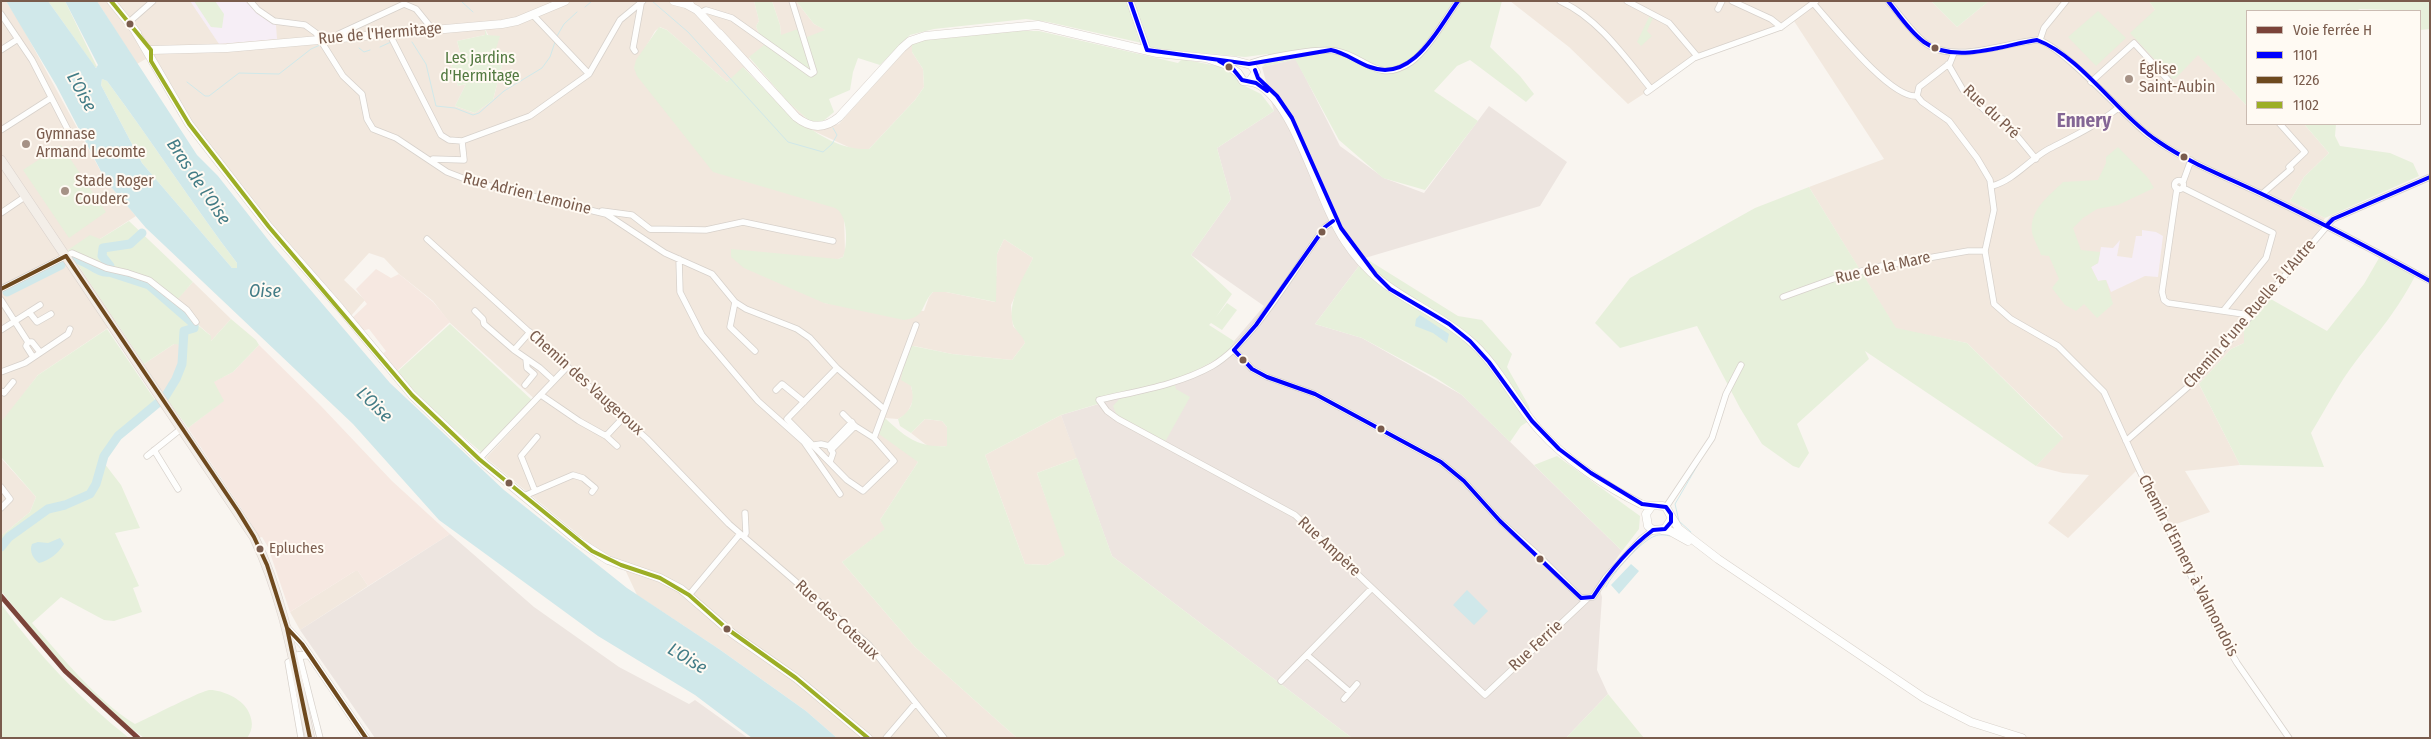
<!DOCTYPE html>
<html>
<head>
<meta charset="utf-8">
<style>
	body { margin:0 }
	#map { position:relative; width:2431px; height:739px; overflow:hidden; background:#f9f5f0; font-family:"Fira Sans Condensed",sans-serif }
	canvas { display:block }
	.frame { position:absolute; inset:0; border:2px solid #7a5c4d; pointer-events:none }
	.legend { position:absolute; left:2246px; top:10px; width:175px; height:115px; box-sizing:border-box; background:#fffaf3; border:1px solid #cabbb1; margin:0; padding:6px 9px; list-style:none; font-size:15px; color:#7a5c4d }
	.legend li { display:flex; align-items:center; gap:10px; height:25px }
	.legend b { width:25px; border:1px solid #cabbb1 }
</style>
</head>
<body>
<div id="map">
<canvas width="2431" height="739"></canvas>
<div class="frame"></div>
<ul class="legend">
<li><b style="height:6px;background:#7b4339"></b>Voie ferrée H</li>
<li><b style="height:6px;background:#00f"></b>1101</li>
<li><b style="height:6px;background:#6e491e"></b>1226</li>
<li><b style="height:6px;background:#9cae26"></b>1102</li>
</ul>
</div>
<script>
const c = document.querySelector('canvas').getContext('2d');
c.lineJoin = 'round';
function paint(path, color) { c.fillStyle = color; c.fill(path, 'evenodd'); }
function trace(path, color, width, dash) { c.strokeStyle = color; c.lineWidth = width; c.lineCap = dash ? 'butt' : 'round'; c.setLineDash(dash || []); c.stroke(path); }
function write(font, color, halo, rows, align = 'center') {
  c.font = font + ' "Fira Sans Condensed",sans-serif'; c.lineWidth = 4; c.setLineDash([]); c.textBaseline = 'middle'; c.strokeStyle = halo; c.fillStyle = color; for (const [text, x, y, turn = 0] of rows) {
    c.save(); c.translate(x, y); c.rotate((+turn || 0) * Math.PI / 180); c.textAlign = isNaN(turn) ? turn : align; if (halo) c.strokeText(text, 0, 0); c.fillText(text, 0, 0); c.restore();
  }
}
const residential = new Path2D(`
	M1,1H6L19,21L106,181L136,216L100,239L68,250L117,322L38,375L1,424Z
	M97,1H754L759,21L756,26L759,34L769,42L749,58L787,101L814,125L823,128L839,124L912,43V52L923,69L924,87L915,100L869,149L855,150L805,127L744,68L727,82L667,30L660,27L655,31L634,68L841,211L844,216L845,252L843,257L838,259L824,303L924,311L929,297L933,292H946L995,302L997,254L1004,239L1033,258L1011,305L1013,326L1024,337L1025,343L1012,360L952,354L914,346L911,386L914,398L907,414L898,419L885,418L918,462L880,520L886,529L842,562L915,647L1017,738H837L806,711L719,649L637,595L621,561L596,549L486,458L538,402L449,322L433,301L399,274L384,258L369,253L344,280L365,300L350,317L274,232L190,123L151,56L137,64ZM485,29L496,49L505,53L493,100L475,113L455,106L466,84L458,86L450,61L462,59L457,41L485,35Z
	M772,1H796L814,24L826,30L802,40L781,35L780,25Z
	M1510,1H1931L1957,27L1989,1H2149L2155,10L2174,79L2198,54L2247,106V124H2304L2329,153L2304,177L2290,201L2325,218L2307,252L2244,328V343L2231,349L2199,384L2240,465L2185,471L2210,512L2165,528L2136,471L2068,538L2048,523L2089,475L2063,473L2036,466L2063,437L1967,343L1896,329L1809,187L1884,159L1794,21L1782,30L1697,59L1628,104L1569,47Z
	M193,282L231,319L211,341L210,335L173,303Z
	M174,344H181V365L175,380L164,395L144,364Z
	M1061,415L1077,458L1037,473L1066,555L1047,565L1025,564L985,455Z
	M925,419L942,421L947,427V446L929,447L911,433Z
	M1,458L36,497L30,512L1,536Z
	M355,571H358L368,586L300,630L290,612Z`);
const commercial = new Path2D(`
	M376,269L391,278L399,274L433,302L450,322L396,372L381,355L386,351L369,329L362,331L352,318L367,304L356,289Z
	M259,345L321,406L392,481L450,534L368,586L358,571H355L290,612L268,547L262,537L259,538L249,520L188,428L223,401L213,382L233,372Z`);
const industrial = new Path2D(`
	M1296,59L1340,146L1384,178L1424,193L1489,106L1567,162L1540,206L1365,258L1315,324L1362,338L1462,395L1622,551L1598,584L1602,597L1597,670L1608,694L1566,738H1352L1112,556L1061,415L1174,382L1227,354L1234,341L1264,306L1191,255L1231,199L1217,148L1274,111L1262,67Z
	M450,534L534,607L619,667L689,704L695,700L748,738H375L300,630Z`);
const education = new Path2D(`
	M190,1H247L259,14L276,25L277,39L219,44Z
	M2142,230L2156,232L2163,236L2158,277L2145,276L2111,292L2106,280L2098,281L2091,267L2098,263L2101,247L2113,248L2120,240L2117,256L2132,258L2136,236H2142Z`);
const green = new Path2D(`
	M48,1H65L97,67H95Z
	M194,1H215L224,14L222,28L211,27Z
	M754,1H772L780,25L781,35L798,29L802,39L825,30L814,24L796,1H1502L1490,47L1520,76L1534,94L1526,102L1470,60L1457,66L1434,91L1478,121L1425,190L1383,178L1339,140L1295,59L1262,67L1267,62L1268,54L1245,57L1160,49L1149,47L1136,32L1142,43L1048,22L1026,19L934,29L910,35L880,65L858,58L853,72L850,90L829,99L834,112L821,123L814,125L787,101L749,57L768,42L759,34L756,26L759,21Z
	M1931,1H1989L1957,27Z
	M2149,1H2430V29L2420,30V11L2360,9L2356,11H2247V106L2198,55L2174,80L2130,33L2155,10Z
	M2098,11L2126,38L2096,66L2068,37Z
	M1649,17L1653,18L1647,31L1652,36L1641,46L1637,42Z
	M659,27L667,30L727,82L743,67C774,99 822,152 869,149L915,100L924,87L923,69L912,52V43L925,40L1015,31H1039L1178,63L1182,59L1227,68L1245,86L1261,94L1274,111L1217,148L1231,199L1191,255L1232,294L1216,317L1227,303L1237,310L1222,330L1211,323L1209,325L1234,341L1227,354L1174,382L1176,389L1190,397L1165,442L1117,416L1113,406L1121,397L1061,415L985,455L1025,564L1047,565L1065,555L1037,473L1077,458L1112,556L1352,738H1017L915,647L842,562L885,529L880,520L918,462L879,434L885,418C905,437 919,448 947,446V427L942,421L925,419L911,433L900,426L898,419C912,411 915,401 911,386L901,380L906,346H913L952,354L1012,360L1025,343C1023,335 1015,331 1013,324C1007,301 1023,279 1033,258L1004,239L997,254L996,302L946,292H933C920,305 927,317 904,320L824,303L744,268L731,257V249L838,259L843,257C848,245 848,214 835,208L713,172L637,76L634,68L636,60Z
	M485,29L487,35L500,36L496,49L505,53L493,100L475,113L455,106L466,84L458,86L450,61L462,59L457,41L485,35Z
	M102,79L107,81C152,141 192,204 237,263V268H232L142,163L101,85Z
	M2304,124H2336L2335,136L2340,146L2390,153L2413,163L2419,176L2325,218L2290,201L2304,177L2329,153Z
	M61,145L106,212L69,238L23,170Z
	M2118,147L2148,178L2154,188L2118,205L2097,209L2083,218L2073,228L2081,250L2100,252L2098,263L2091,267L2098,281L2106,280L2113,304L2097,318L2084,304L2076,311L2065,305L2052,288L2059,279L2049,256L2041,255C2039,248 2033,239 2032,232C2029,210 2049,196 2063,182L2098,180L2106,163V157Z
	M1809,187L1896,328L1967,343L2063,438L2036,466L1865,351L1869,359L1797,424L1809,453L1799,468L1793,466L1762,444L1740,408L1697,326L1620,348L1595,323L1630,278L1755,208Z
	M129,221L193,282L176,301L183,313L211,336V341L231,319L256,340L259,345L233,372L214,382L224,401L188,428L164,395C177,379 181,365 181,345L174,344L144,364L68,250L90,235L100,239Z
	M1365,258L1458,316L1482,320L1512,354L1507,367L1529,406L1532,419L1521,426L1510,442L1462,395L1436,378L1362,338L1315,324Z
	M2379,258L2415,276C2397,311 2379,331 2356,361C2339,383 2325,410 2311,433L2324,467L2240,465L2199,384L2231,349L2244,343V328L2269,298L2327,331L2364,284Z
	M450,324L533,401L482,453L428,406L397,372Z
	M107,329L159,406L120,438L101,459L121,485L140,528L115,533L139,586L133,588L142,612L114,621L104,620L61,597L32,623C63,658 95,699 135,724C147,719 202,690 210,690C223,690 241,699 247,709C253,719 254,729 247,738H144L113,714L82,687L59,662L1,591V536L30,512L36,497L2,458L1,422L38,375Z
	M1557,456L1640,516L1639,529L1622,551L1534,465Z
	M1,604C38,655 80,699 129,738H1Z
	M1608,694L1644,738H1566Z`);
const water = new Path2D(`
	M6,1H48L96,68L98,65L65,1H97L197,155L218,176L273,246L390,383L504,490L627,588L719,649L806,711L837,738H752L695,695L598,636L439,520L353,424L146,228L106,181L56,85ZM102,79L107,81C152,141 192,204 237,263V268H232L142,163L101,85Z
	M1420,315L1449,334L1447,343L1433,333L1415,326L1416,319Z
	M60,538L64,544C59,553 48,561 39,563C33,559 29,551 32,544L38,542L48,543Z
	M1631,564L1639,571L1619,594L1611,585Z
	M1467,590L1488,611L1474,625L1453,605Z`);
const stream = new Path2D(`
	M461,1L473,12
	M652,1L688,32L788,142L823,152L832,144L837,135L833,128
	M585,7L592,1
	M557,36L564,24L577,12
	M412,42L426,64L436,106L455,108L473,115L479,113L504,91L542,68L550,57L555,42
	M380,47L391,42
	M359,48L364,52L370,50
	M187,82L205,96H209L239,73L279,74L311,49L320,45
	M1691,532L1679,521L1675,504L1700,461
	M1606,587C1612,574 1642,540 1655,536C1659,534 1665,535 1670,536`);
const river = new Path2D(`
	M72,259C86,258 96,274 109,272
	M110,266L102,256L103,248L130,244L142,233
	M7,292L61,265
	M1,547L9,537L48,509L65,505L90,494L96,484L104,456L118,436L165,397L176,379L182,364L184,331L194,328V324L149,285L109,272L110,270`);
const minor = new Path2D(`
	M250,1L258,10L274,21L305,25L316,33L343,76L362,94L367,119L373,129L396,138L447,172L473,182L606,214L665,253L712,274L735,302L746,309L797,329L810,338L837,368L884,409
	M1560,1C1598,18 1625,57 1651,89
	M1627,1L1669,23L1697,56
	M1732,1L1771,19L1781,27
	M1888,1C1900,15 1910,30 1924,42C1952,65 2004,43 2037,40C2057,41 2125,116 2146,133C2181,160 2224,176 2264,195C2320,222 2375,251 2430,281
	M1813,3C1832,24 1890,99 1917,96
	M1718,9L1722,1
	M700,13L706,10L732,18L811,74L814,72L792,1
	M1,14L32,60L69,132
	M533,15L589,74
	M128,23L153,1
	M389,33L441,135L449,140L462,141L530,116L589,74L620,20L643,1
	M339,36V34L404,4L416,9L433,30
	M2040,40L2044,28L2066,1
	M1,50L18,39
	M635,51L633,48L641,4
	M1954,53L1950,63L1919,87L1917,96L1922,102L1949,121L1977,158L1990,180L1994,210L1985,251L1994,304L2011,319L2058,346L2104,392L2138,467L2216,627L2237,663L2289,738
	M1249,64C1265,57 1318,48 1336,51C1366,56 1377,85 1411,62C1428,50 1445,19 1458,1
	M1948,64L1963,90L1992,117L2003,119L2036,159
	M2091,82L2134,43L2169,81
	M1647,92L1694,58L1781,27L1816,1
	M1,130L51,98
	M433,159L464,160L462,141
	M2174.5 185a4.5 4.5 0 1 1 9 0a4.5 4.5 0 1 1-9 0Z
	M2183,182L2191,160
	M1992,186C2014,180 2028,161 2047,150C2072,137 2096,126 2118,108
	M2177,188L2162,292L2164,300L2168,303L2250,315
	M2183,188L2273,233L2266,258L2224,310
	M2262,194L2291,169L2289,167L2305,152L2280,124
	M602,211L632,215L650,229
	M1,213L26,196
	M1336,220L1325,227C1295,267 1255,341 1212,366C1178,385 1137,391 1099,400L1107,411L1118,419L1295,515L1485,695L1587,599
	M650,229L706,230L743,222L833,241
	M427,239L647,439L729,524L869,645L944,738
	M679,259L680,292L702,335L758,401L804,442L840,494
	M1,289L72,253L106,268L128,273L149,280L187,310L196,322
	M1783,297L1833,279L1876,267L1968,251H1985
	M1,300L28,342
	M735,302L730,327L755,351
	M475,311L483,319L484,324L514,350L530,332
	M29,312L37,322L51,314
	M1,330L40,305
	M514,350L540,368L551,378
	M1234,350L1252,369L1267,377L1315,394L1441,462L1464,481L1500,521L1536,553L1581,598L1593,597L1606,577L1641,539L1653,530
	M33,357L26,346L28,342H32L40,352
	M837,368L787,419L847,480L863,491L894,461L874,438L916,325
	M1,372L25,363L68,334L70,329
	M525,385L534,374L527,368L526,359
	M776,390L782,384L804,402
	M1,391L4,393L13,382
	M541,395L579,421L606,436L623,418
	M843,414L855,426L874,438
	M606,436L617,446
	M2126,441L2197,379L2333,219L2430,177
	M814,445L821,444L829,446L833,453L830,462
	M829,446L852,422
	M154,450L178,489
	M831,450L855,426
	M147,456L182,428
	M479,459L567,367
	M1,487L10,499L1,508
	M535,491L521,456L537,437
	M524,496L573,475L583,478L595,488L592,492
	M1666,507L1712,438L1726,394L1741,365
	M744,536L746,533L745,513
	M689,595L740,534
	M299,655L320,738
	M1307,655L1350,692
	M294,660L288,662L301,738
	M1281,681L1372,588
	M1344,699L1357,684
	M886,738L915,704`);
const tertiary = new Path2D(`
	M1130,1L1147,50
	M287,628L302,644L366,738
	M293,656L309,655`);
const secondary = new Path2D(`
	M111,1L137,33
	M674,1L690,5
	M686,4L697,10L721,36
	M134,29L189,124L269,227L340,308L412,395L485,464L578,541L608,560L660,578L681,589L733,634L796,678L868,738
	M719,33L796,117C811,129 825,129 839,117L902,48L910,41L925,36L1038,25L1157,53L1236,61L1251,65L1256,72L1250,81
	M151,50L227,48L502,24L517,21L565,1
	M1209,59L1227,65L1238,73L1243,81C1248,82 1252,81 1258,84C1297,106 1318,201 1345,241C1380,295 1423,301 1468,339C1498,364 1514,402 1540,431C1565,459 1608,488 1641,504C1650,508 1658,503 1666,507L1672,518L1665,529L1653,530L1648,526L1646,514L1651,507
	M1671,516L1679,529L1718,559L1924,698L1971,722L2022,738
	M1662,530L1670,531L1688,541`);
const primary = new Path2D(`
	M1,160L254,537C285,601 295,669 310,738`);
const bus1 = new Path2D(`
	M1130,1L1147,50
	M1888,1C1899,15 1910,32 1924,42C1955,65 2003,45 2037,40C2082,57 2118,115 2159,142C2191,164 2229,178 2264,195C2320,222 2375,251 2430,281
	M1147,50L1249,64L1331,50C1346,53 1356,62 1370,67C1412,83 1437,30 1458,1
	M1219,61L1233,69L1242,80L1256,83L1267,91
	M1255,70L1258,78L1277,96L1292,118L1341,228L1376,275L1390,289L1449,324L1470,341L1489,362L1532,421L1559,449L1591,473L1642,504L1666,507L1671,514V522L1665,529L1653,530
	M2327,225L2333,219L2430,177
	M1234,350L1252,369L1267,377L1315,394L1441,462L1464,481L1500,521L1581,598L1593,597C1609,572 1629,548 1653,530
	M1234,350L1256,325L1325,227L1333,221`);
const bus2 = new Path2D(`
	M66,256L238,511L254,537L267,565L287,628L302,644L366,738
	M1,289L66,256
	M287,628L310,738`);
const bus3 = new Path2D(`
	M111,1L151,50V61L189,124L269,227L412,395L479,459L592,551L621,565L660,578L689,595L726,628L796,678L868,738`);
const rail1 = new Path2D(`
	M1,596L65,671L138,738`);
const markers = [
	[130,24,4.5,"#7a5c4d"],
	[1935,48,4.5,"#7a5c4d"],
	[1229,67,4.5,"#7a5c4d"],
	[2129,79,5,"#a69286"],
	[26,144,5,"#a69286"],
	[2184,157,4.5,"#7a5c4d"],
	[65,191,5,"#a69286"],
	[1322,232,4.5,"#7a5c4d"],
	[1243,360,4.5,"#7a5c4d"],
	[1381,429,4.5,"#7a5c4d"],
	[509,483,4.5,"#7a5c4d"],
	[260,549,4.5,"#7a5c4d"],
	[1540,559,4.5,"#7a5c4d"],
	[727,629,4.5,"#7a5c4d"]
];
const busNames = [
	["Epluches",269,549]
];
const streetNames = [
	["Rue de l'Hermitage",380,34,-5],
	["Rue du Pré",1991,112,43],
	["Rue Adrien Lemoine",527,194,14],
	["Rue de la Mare",1883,268,-13],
	["Chemin d'une Ruelle à l'Autre",2250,314,-49],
	["Chemin des Vaugeroux",586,383,42],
	["Rue Ampère",1329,547,43],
	["Chemin d'Ennery à Valmondois",2188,566,63],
	["Rue des Coteaux",837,620,43],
	["Rue Ferrie",1536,646,-43]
];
const parkNames = [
	["Les jardins",480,59],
	["d'Hermitage",480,77]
];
const poiNames = [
	["Église",2139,70],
	["Saint-Aubin",2139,88],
	["Gymnase",36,135],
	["Armand Lecomte",36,153],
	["Stade Roger",75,182],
	["Couderc",75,200]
];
const waterNames = [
	["L'Oise",81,92,61],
	["Bras de l'Oise",198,182,56],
	["Oise",265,292],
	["L'Oise",374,405,44],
	["L'Oise",687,659,31]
];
const quarterNames = [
	["Ennery",2084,122]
];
paint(residential, '#f2e8de');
paint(commercial, '#f6e8e1');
paint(industrial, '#ede5e0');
paint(education, '#f6eef6');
paint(green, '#e7f0db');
paint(water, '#d0e8ea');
trace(stream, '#d0e8ea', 1);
trace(river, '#d0e8ea', 9);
trace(minor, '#d7d1cb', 7);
trace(tertiary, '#d7d1cb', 8);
trace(secondary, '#d9d2cb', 9);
trace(primary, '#dad1cc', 10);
trace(minor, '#fefefd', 5.5);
trace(tertiary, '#fefefd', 7);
trace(secondary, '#fefefd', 8);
trace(primary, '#f3eee8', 9);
trace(bus1, '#00f', 4);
trace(bus2, '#6e491e', 4);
trace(bus3, '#9cae26', 4);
trace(rail1, '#7b4339', 5);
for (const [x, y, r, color] of markers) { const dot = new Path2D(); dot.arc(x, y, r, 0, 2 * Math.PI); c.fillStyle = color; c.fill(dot); trace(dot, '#fffaf3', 2); }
write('15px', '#7a5c4d', '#fffaf3', busNames, 'left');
write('16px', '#7a5c4d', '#fffaf3', streetNames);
write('16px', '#537a41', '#fffaf3', parkNames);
write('16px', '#7a5c4d', '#fffaf3', poiNames, 'left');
write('italic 18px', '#437c86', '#fffaf3', waterNames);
write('bold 19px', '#846695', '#fffaf3', quarterNames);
</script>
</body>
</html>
